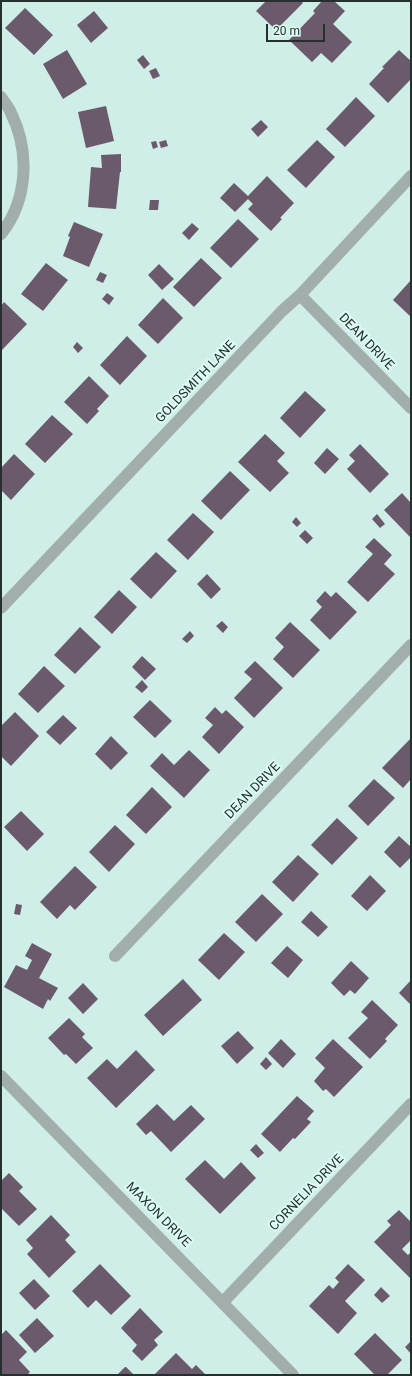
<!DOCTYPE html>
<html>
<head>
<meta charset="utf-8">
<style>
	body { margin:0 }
	#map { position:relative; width:412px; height:1376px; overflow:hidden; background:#cfeee7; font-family:Roboto,sans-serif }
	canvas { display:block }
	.frame { position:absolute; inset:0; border:2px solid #25302e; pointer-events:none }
	.scale { position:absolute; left:266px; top:24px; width:59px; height:18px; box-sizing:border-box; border:2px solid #25302e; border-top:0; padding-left:5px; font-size:12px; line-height:14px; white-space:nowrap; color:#25302e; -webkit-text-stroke:3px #dcfbf4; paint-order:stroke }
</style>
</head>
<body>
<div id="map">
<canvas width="412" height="1376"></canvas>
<div class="frame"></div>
<div class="scale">20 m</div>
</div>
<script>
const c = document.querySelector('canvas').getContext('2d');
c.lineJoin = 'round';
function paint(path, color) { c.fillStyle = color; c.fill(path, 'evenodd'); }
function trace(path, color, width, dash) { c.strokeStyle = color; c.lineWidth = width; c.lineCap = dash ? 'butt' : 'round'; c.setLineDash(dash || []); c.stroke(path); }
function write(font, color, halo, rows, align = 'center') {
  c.font = font + ' Roboto,sans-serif'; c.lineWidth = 4; c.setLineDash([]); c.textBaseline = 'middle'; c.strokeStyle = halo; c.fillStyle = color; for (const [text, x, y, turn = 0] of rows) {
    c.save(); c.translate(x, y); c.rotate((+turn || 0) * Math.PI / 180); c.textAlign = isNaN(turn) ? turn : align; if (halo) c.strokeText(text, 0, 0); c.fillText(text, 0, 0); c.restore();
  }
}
const building = new Path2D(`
	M266,1H301L303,3L276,30L256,11Z
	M322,1H334L345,11L333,24L352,42L332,63L321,53L312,62L289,40L315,13L313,11Z
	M25,8L53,35L34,55L5,28Z
	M94,11L108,28L91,43L77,25Z
	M67,50L87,84L63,99L43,64Z
	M399,50L411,61V79L388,103L369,84L384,68L382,67Z
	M143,55L150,64L144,69L137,60Z
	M156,68L160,76L153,79L149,71Z
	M356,97L375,116L345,147L326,129Z
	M106,106L114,141L86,148L78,112Z
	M261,120L268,127L258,137L251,129Z
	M166,140L168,146L161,148L159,142Z
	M317,140L335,157L306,188L287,170Z
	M156,141L158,147L153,149L151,142Z
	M121,154V172H120L116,209L88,207L91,167L102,168L101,155Z
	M267,176L294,203L280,218L282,219L271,231L248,209L253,204L248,199L235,212L220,198L234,183L248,196Z
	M150,200H159L158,210H149Z
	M238,219L259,239L231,268L210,248Z
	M74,222L103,234L89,267L63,256L70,237L68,236Z
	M192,223L199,229L189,240L182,233Z
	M201,258L222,278L194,307L173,287Z
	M46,263L68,280L43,311L21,294Z
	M159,264L174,279L162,290L148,275Z
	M100,272L107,275L103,283L96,280Z
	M411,280V317L393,300Z
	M107,293L114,298L109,305L102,299Z
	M163,298L183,318L158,344L138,325Z
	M4,302L27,324L2,350L1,348V306Z
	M127,336L147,356L120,385L100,365Z
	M77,342L83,348L78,353L73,347Z
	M89,376L109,396L97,409L99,411L87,424L64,402Z
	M305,391L326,410L300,438L280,418Z
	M52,415L73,434L45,463L25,444Z
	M265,434L285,453L277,461L289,473L270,492L238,462Z
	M360,444L389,474L370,493L347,469L355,461L349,455Z
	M327,448L339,459L325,474L314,463Z
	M14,454L35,474L11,500L1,490V468Z
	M230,471L250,490L221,520L201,501Z
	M402,493L410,502L411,501V538L384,510Z
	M193,513L214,532L188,560L167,540Z
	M377,514L385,524L380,528L372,519Z
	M296,517L301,523L297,527L292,522Z
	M305,530L313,538L307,544L299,536Z
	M374,538L392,555L384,564L395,574L368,602L347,582L373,554L365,547Z
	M156,552L177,571L151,599L130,579Z
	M207,574L221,589L211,599L197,584Z
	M119,590L137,607L112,634L94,617Z
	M325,591L331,597L336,592L357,612L330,640L310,620L322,607L316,601Z
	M222,621L228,627L223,633L216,626Z
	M290,622L320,650L293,678L273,659L284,647L275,638Z
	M80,627L101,647L75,674L54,655Z
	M190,631L194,636L187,643L182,639Z
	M142,656L156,669L145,680L132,667Z
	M255,661L283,688L254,718L234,698L252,679L244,672Z
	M44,666L65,686L38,713L18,694Z
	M142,680L148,687L142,693L135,687Z
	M150,700L172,721L155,738L133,717Z
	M215,707L222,714L226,710L244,727L219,754L202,737L213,725L205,718Z
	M15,712L39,736L11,766L1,756V726Z
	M63,715L77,728L60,745L46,732Z
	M111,736L128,753L111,770L95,754Z
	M411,738V779L403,788L382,768Z
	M189,750L210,770L184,798L150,766L162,753L174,765Z
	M374,779L395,798L368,826L348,806Z
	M152,787L172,807L146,834L126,815Z
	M21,811L44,834L27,851L4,827Z
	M337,818L358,838L332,865L311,845Z
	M115,825L135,844L109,872L89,852Z
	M399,836L411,847V857L400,868L384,852Z
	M298,855L319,874L293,902L272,882Z
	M75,866L97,887L75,910L70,905L57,919L40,902Z
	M370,875L386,891L367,911L351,896Z
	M262,894L283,914L256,942L235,922Z
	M16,904L22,905L20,915L14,914Z
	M311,911L328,927L318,937L301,922Z
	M224,933L245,952L219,980L198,960Z
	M32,943L52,954L39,978L58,988L50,1001L48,999L43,1009L4,987L16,965L27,970L32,960L25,956Z
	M287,946L303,960L288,978L271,963Z
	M351,961L369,978L355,994L350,990L344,996L331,983Z
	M183,979L202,1000L163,1036L144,1015Z
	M411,980V1005L399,993Z
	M83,983L98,999L83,1014L68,998Z
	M372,1000L398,1025L385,1039L387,1041L370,1059L348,1038L368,1018L361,1012Z
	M69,1018L85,1034L82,1037L93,1048L76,1064L66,1054L64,1055L48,1038Z
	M238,1031L254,1048L237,1064L221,1046Z
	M281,1039L296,1054L283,1068L268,1053Z
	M333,1039L363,1067L334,1097L326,1089L323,1091L314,1081L325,1068L315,1058Z
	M136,1050L155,1070L116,1108L87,1078L107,1059L117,1069Z
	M266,1057L272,1064L266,1070L260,1064Z
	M297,1096L314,1111L307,1119L311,1122L295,1139L293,1138L280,1152L261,1134Z
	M157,1104L174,1121L191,1105L205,1119L171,1152L151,1131L146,1135L136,1124Z
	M256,1144L264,1153L258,1158L250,1150Z
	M205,1160L224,1179L241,1162L256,1178L220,1214L185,1179Z
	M9,1173L23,1187L19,1191L37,1209L19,1226L1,1208V1181Z
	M399,1210L411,1222V1240L402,1249L408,1255L411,1252V1279L374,1242L391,1225L387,1221Z
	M51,1215L70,1235L65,1240L76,1252L49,1278L27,1254L33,1248L26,1240Z
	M100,1264L131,1296L111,1315L96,1300L88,1308L72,1291Z
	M348,1264L365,1280L345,1301L357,1313L338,1334L309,1306L329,1285L333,1289L339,1282L335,1278Z
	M34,1279L50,1296L35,1310L19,1293Z
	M381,1287L390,1296L382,1303L374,1295Z
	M140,1308L163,1332L154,1340L158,1345L142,1361L132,1351L137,1345L121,1328Z
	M37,1318L54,1336L35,1353L19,1335Z
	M6,1330L27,1352L19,1360L30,1372L27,1375H1V1335Z
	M375,1333L402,1360L387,1375H375L354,1354Z
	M411,1341V1354L405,1347Z
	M176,1353L192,1369L196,1365L206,1375H156L155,1374Z
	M125,1367H126L134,1375H117Z`);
const minor = new Path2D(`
	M1,97C4,102 9,107 11,113C30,151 28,200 1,234
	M300,295L411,408
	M1,608L282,311L300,295L411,176
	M115,956L411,645
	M1,1076L293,1375
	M223,1302L411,1104`);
const streetNames = [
	["DEAN DRIVE",366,342,46],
	["GOLDSMITH LANE",196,382,-46],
	["DEAN DRIVE",253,791,-46],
	["CORNELIA DRIVE",307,1193,-46],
	["MAXON DRIVE",158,1215,45]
];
paint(building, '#6a5a6b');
trace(minor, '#a1aeab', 12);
write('13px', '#25302e', '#dcfbf4', streetNames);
</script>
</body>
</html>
